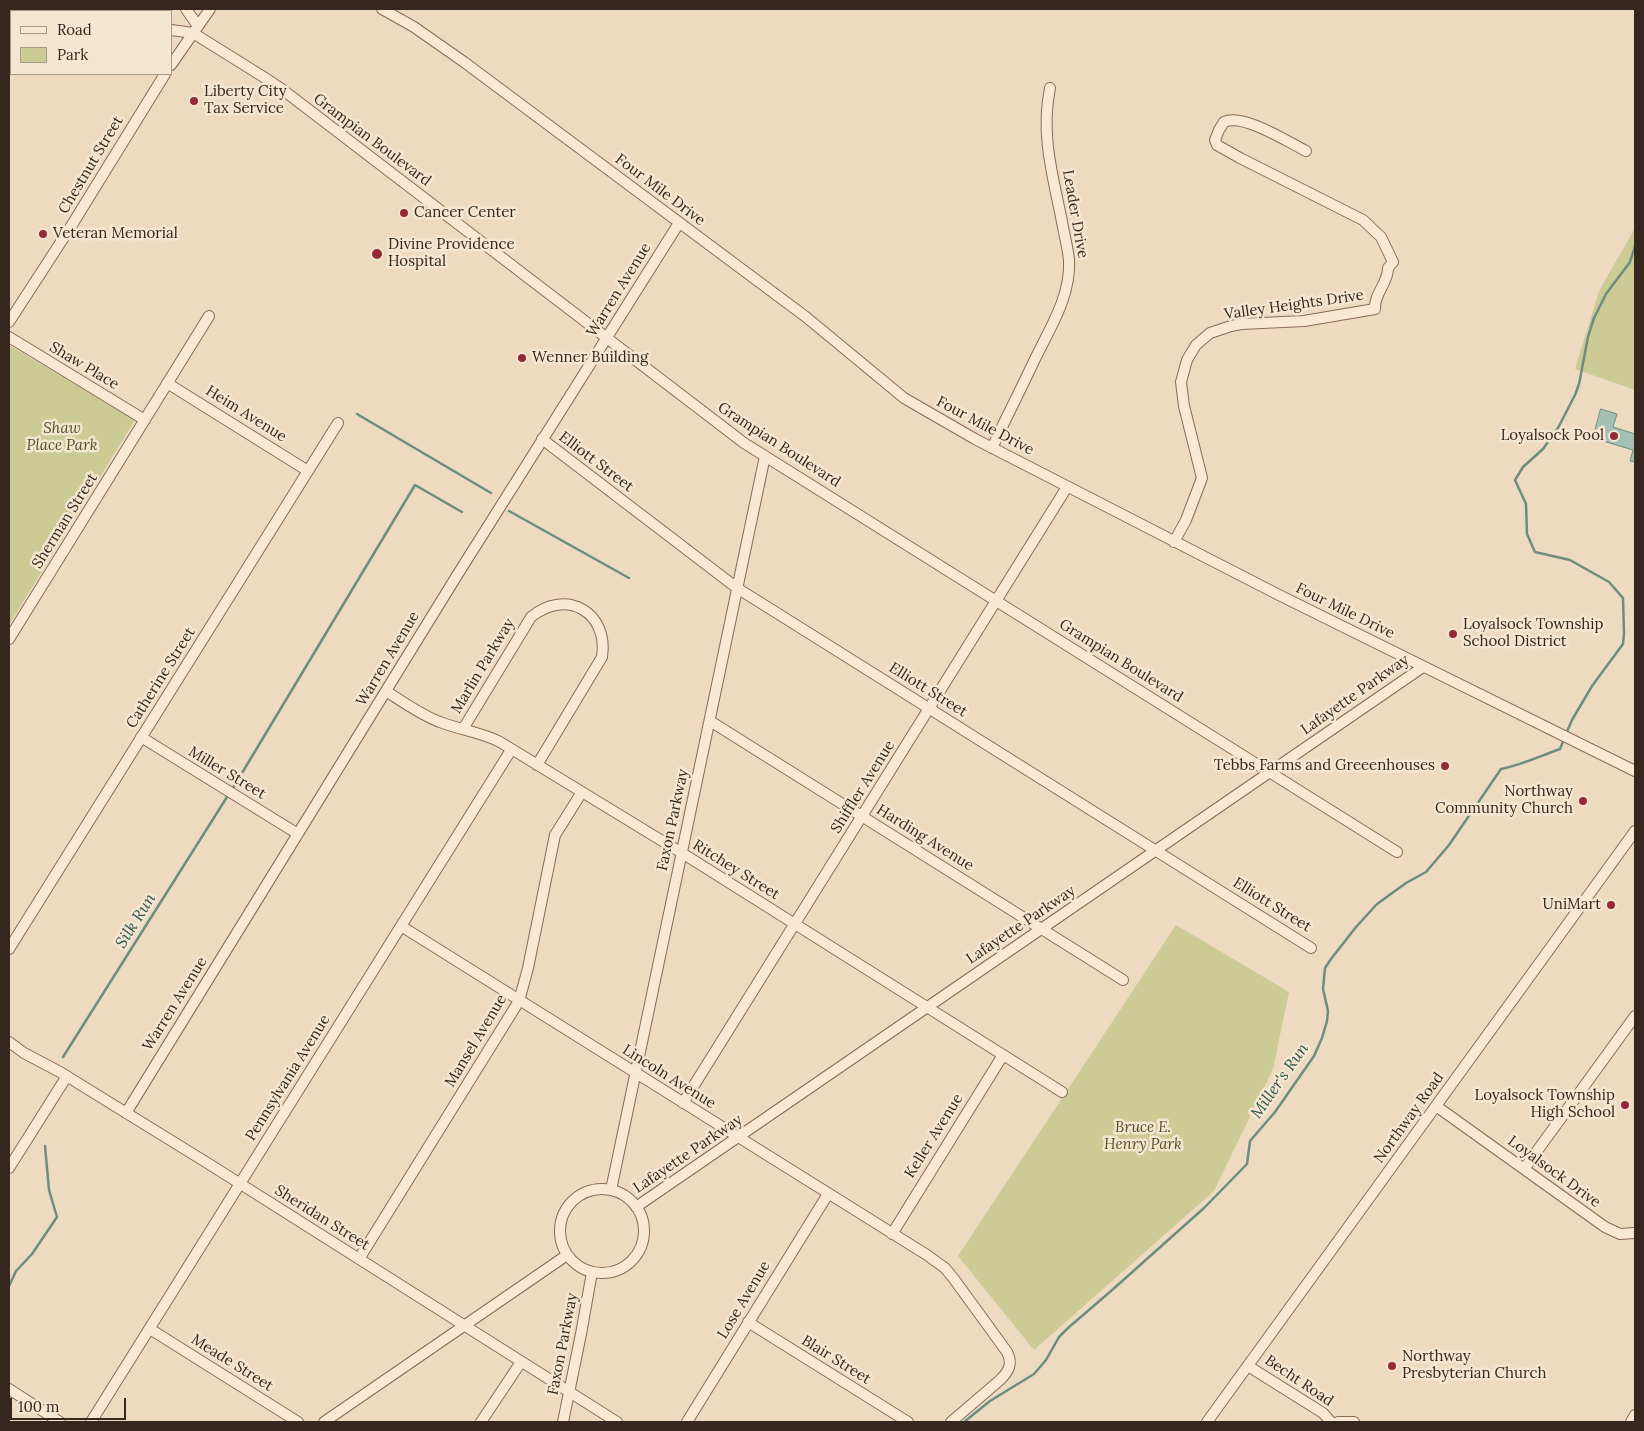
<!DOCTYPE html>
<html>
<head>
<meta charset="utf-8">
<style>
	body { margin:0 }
	#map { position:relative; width:1644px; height:1431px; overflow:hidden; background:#eedac1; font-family:Lora,serif }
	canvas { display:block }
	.frame { position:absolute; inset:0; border:10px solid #37261d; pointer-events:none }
	.legend { position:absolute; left:10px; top:10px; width:162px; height:65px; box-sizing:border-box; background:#f5e6d1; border:1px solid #a99989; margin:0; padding:6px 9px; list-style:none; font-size:15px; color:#37261d }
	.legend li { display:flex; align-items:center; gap:10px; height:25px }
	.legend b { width:25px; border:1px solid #a99989 }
	.scale { position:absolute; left:10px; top:1398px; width:116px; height:22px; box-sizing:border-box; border:2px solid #37261d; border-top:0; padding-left:6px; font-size:15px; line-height:18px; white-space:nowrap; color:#37261d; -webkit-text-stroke:4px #f5e6d1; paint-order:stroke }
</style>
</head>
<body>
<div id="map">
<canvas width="1644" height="1431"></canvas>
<div class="frame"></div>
<ul class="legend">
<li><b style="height:6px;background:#f9e9d4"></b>Road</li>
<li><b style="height:14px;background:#ccca95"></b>Park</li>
</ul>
<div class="scale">100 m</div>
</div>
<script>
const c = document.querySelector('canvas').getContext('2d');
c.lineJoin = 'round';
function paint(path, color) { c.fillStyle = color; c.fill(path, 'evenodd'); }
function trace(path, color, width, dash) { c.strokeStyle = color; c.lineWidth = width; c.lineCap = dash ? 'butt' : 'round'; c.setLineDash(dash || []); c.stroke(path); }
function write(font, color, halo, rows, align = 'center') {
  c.font = font + ' Lora,serif'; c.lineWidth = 5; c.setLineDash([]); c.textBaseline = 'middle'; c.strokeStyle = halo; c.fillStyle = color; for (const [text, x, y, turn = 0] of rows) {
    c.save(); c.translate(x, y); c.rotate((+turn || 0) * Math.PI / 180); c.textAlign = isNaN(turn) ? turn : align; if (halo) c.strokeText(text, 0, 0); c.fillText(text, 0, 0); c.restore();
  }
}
const green = new Path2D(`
	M1635,228V390L1575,369L1599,291Z
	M9,345L135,420L9,625Z
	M1176,925L1289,992L1273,1069L1214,1191L1034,1350L958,1256Z`);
const water = new Path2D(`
	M1601,409L1617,414L1613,427L1635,434V462L1630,461L1633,450L1593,438Z`);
const stream = new Path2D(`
	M357,414L491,493
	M509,511L629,578
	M1566,734L1572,720L1592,686L1623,644L1624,634L1623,598L1609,582L1570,560L1535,552L1527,534L1526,504L1515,480L1523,467L1543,449L1558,428L1575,395L1579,384L1588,337L1594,318L1606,294L1630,262L1635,246
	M233,788L415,485L462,512
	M63,1057L227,797
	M9,1286L16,1271L32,1254L57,1217L49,1190L45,1146
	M964,1422L990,1401L1034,1374L1046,1360L1059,1337L1068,1328L1111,1291L1204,1208L1247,1164L1250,1141L1275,1112L1314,1056L1322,1038L1327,1021L1328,1011L1323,989L1325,968L1331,959L1356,927L1377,904L1406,883L1426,872L1449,845L1501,769C1522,765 1540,756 1560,749L1564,739`);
const minor = new Path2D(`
	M73,9L109,11L133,9
	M186,9L198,26
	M382,9L414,27L464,62L806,317L904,398L975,439L1279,595L1635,771
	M9,12L11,9
	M171,30L193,33L262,76L283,90L744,443L1397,852
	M171,65L210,9
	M9,322L70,228L165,74
	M9,337L145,420
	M167,383L308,471
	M542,439L737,588L1311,948
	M992,448C1006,418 1021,389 1035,359C1050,328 1071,296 1069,260C1068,249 1065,238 1063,227C1054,179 1040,137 1050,88
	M1174,542L1186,520L1202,478L1184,406L1181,382L1187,360L1196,345L1210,333L1231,326L1241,324L1304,321L1375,309C1374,293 1388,284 1388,268L1393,262L1381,237L1363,220L1240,158L1217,145L1215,140L1219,130L1224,122C1243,113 1288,142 1306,151
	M9,639L209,316
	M386,691C403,702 421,715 440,722C460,730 481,732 500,742L682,853L1062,1092
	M710,721L1123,980
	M463,729L531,617C566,588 609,612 602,657L537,765
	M141,737L298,834
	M401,926L927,1255L945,1268L954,1279L1007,1352C1013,1364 1009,1371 1000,1380L951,1422
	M9,949L338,423
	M9,1042L24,1053L60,1072L209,1164L617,1422
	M683,1103L1067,487
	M1436,1106L1605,1227L1620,1234L1635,1233
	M126,1113L456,577L679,223
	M9,1168L67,1076
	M1524,1169L1635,1016
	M560 1231a42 42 0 1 1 84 0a42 42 0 1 1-84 0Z
	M611,1190L765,456
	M636,1207L1423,667
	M892,1234L1003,1055
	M359,1259L519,1001L528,968L555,835L582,792
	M748,1322L908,1422
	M150,1329L298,1422
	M1248,1366L1323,1413L1331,1422
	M9,1389L60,1422
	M91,1422L511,750
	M324,1422L567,1255
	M481,1422L521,1362
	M563,1422L581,1334L592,1272
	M687,1422L828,1194
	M1207,1422L1635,831
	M1338,1422H1354
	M1631,1422L1635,1415`);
const markers = [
	[194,101,5,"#962939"],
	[404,213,5,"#962939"],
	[43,234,5,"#962939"],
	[377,254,6,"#962939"],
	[522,358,5,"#962939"],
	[1614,436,5,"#962939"],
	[1453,634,5,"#962939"],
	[1445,766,5,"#962939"],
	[1583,801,5,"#962939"],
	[1611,905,5,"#962939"],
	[1625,1105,5,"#962939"],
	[1392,1366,5,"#962939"]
];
const poiNames = [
	["Liberty City",204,92],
	["Tax Service",204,109],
	["Cancer Center",414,213],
	["Veteran Memorial",53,234],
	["Divine Providence",388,245],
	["Hospital",388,262],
	["Wenner Building",532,358],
	["Loyalsock Pool",1604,436,"right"],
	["Loyalsock Township",1463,625],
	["School District",1463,642],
	["Tebbs Farms and Greeenhouses",1435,766,"right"],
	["Northway",1573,792,"right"],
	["Community Church",1573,809,"right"],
	["UniMart",1601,905,"right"],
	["Loyalsock Township",1615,1096,"right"],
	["High School",1615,1113,"right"],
	["Northway",1402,1357],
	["Presbyterian Church",1402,1374]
];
const streetNames = [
	["Grampian Boulevard",372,140,37],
	["Chestnut Street",91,165,-59],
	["Four Mile Drive",660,190,37],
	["Leader Drive",1075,214,80],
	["Warren Avenue",619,290,-58],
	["Valley Heights Drive",1294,305,-8],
	["Shaw Place",84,366,31],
	["Heim Avenue",246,414,32],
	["Four Mile Drive",985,426,28],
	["Grampian Boulevard",779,445,33],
	["Elliott Street",596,462,37],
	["Sherman Street",65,521,-58],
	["Four Mile Drive",1345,611,26],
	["Warren Avenue",388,659,-59],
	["Grampian Boulevard",1121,661,32],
	["Marlin Parkway",483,666,-59],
	["Catherine Street",161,678,-58],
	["Elliott Street",928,690,32],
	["Lafayette Parkway",1355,695,-35],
	["Miller Street",227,773,31],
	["Shiffler Avenue",863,787,-58],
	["Faxon Parkway",673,820,-78],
	["Harding Avenue",925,838,32],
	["Ritchey Street",736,870,32],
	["Elliott Street",1272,905,32],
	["Lafayette Parkway",1021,925,-34],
	["Warren Avenue",175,1004,-58],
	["Mansel Avenue",476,1041,-59],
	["Lincoln Avenue",669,1077,32],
	["Pennsylvania Avenue",288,1078,-58],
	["Northway Road",1409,1118,-54],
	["Keller Avenue",934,1136,-58],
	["Lafayette Parkway",688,1154,-34],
	["Loyalsock Drive",1554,1172,36],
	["Sheridan Street",322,1218,32],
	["Lose Avenue",744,1300,-59],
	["Faxon Parkway",563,1344,-79],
	["Blair Street",836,1360,32],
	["Meade Street",232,1363,32],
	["Becht Road",1299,1381,34]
];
const parkNames = [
	["Shaw",62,429],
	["Place Park",62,446],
	["Bruce E.",1143,1128],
	["Henry Park",1143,1145]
];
const waterNames = [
	["Silk Run",136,921,-58],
	["Miller's Run",1280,1081,-55]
];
paint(green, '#ccca95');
paint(water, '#a4c0b4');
trace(water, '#6b8e80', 1);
trace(stream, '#6b8e80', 2.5);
trace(minor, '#876b59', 12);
trace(minor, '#f9e9d4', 10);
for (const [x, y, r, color] of markers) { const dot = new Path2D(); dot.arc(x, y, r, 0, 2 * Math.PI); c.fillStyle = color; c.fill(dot); trace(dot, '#f5e6d1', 2); }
write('15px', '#37261d', '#f5e6d1', poiNames, 'left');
write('15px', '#37261d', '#f5e6d1', streetNames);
write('italic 15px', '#4e5324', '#f5e6d1', parkNames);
write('italic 16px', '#2c574e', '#f5e6d1', waterNames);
</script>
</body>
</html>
